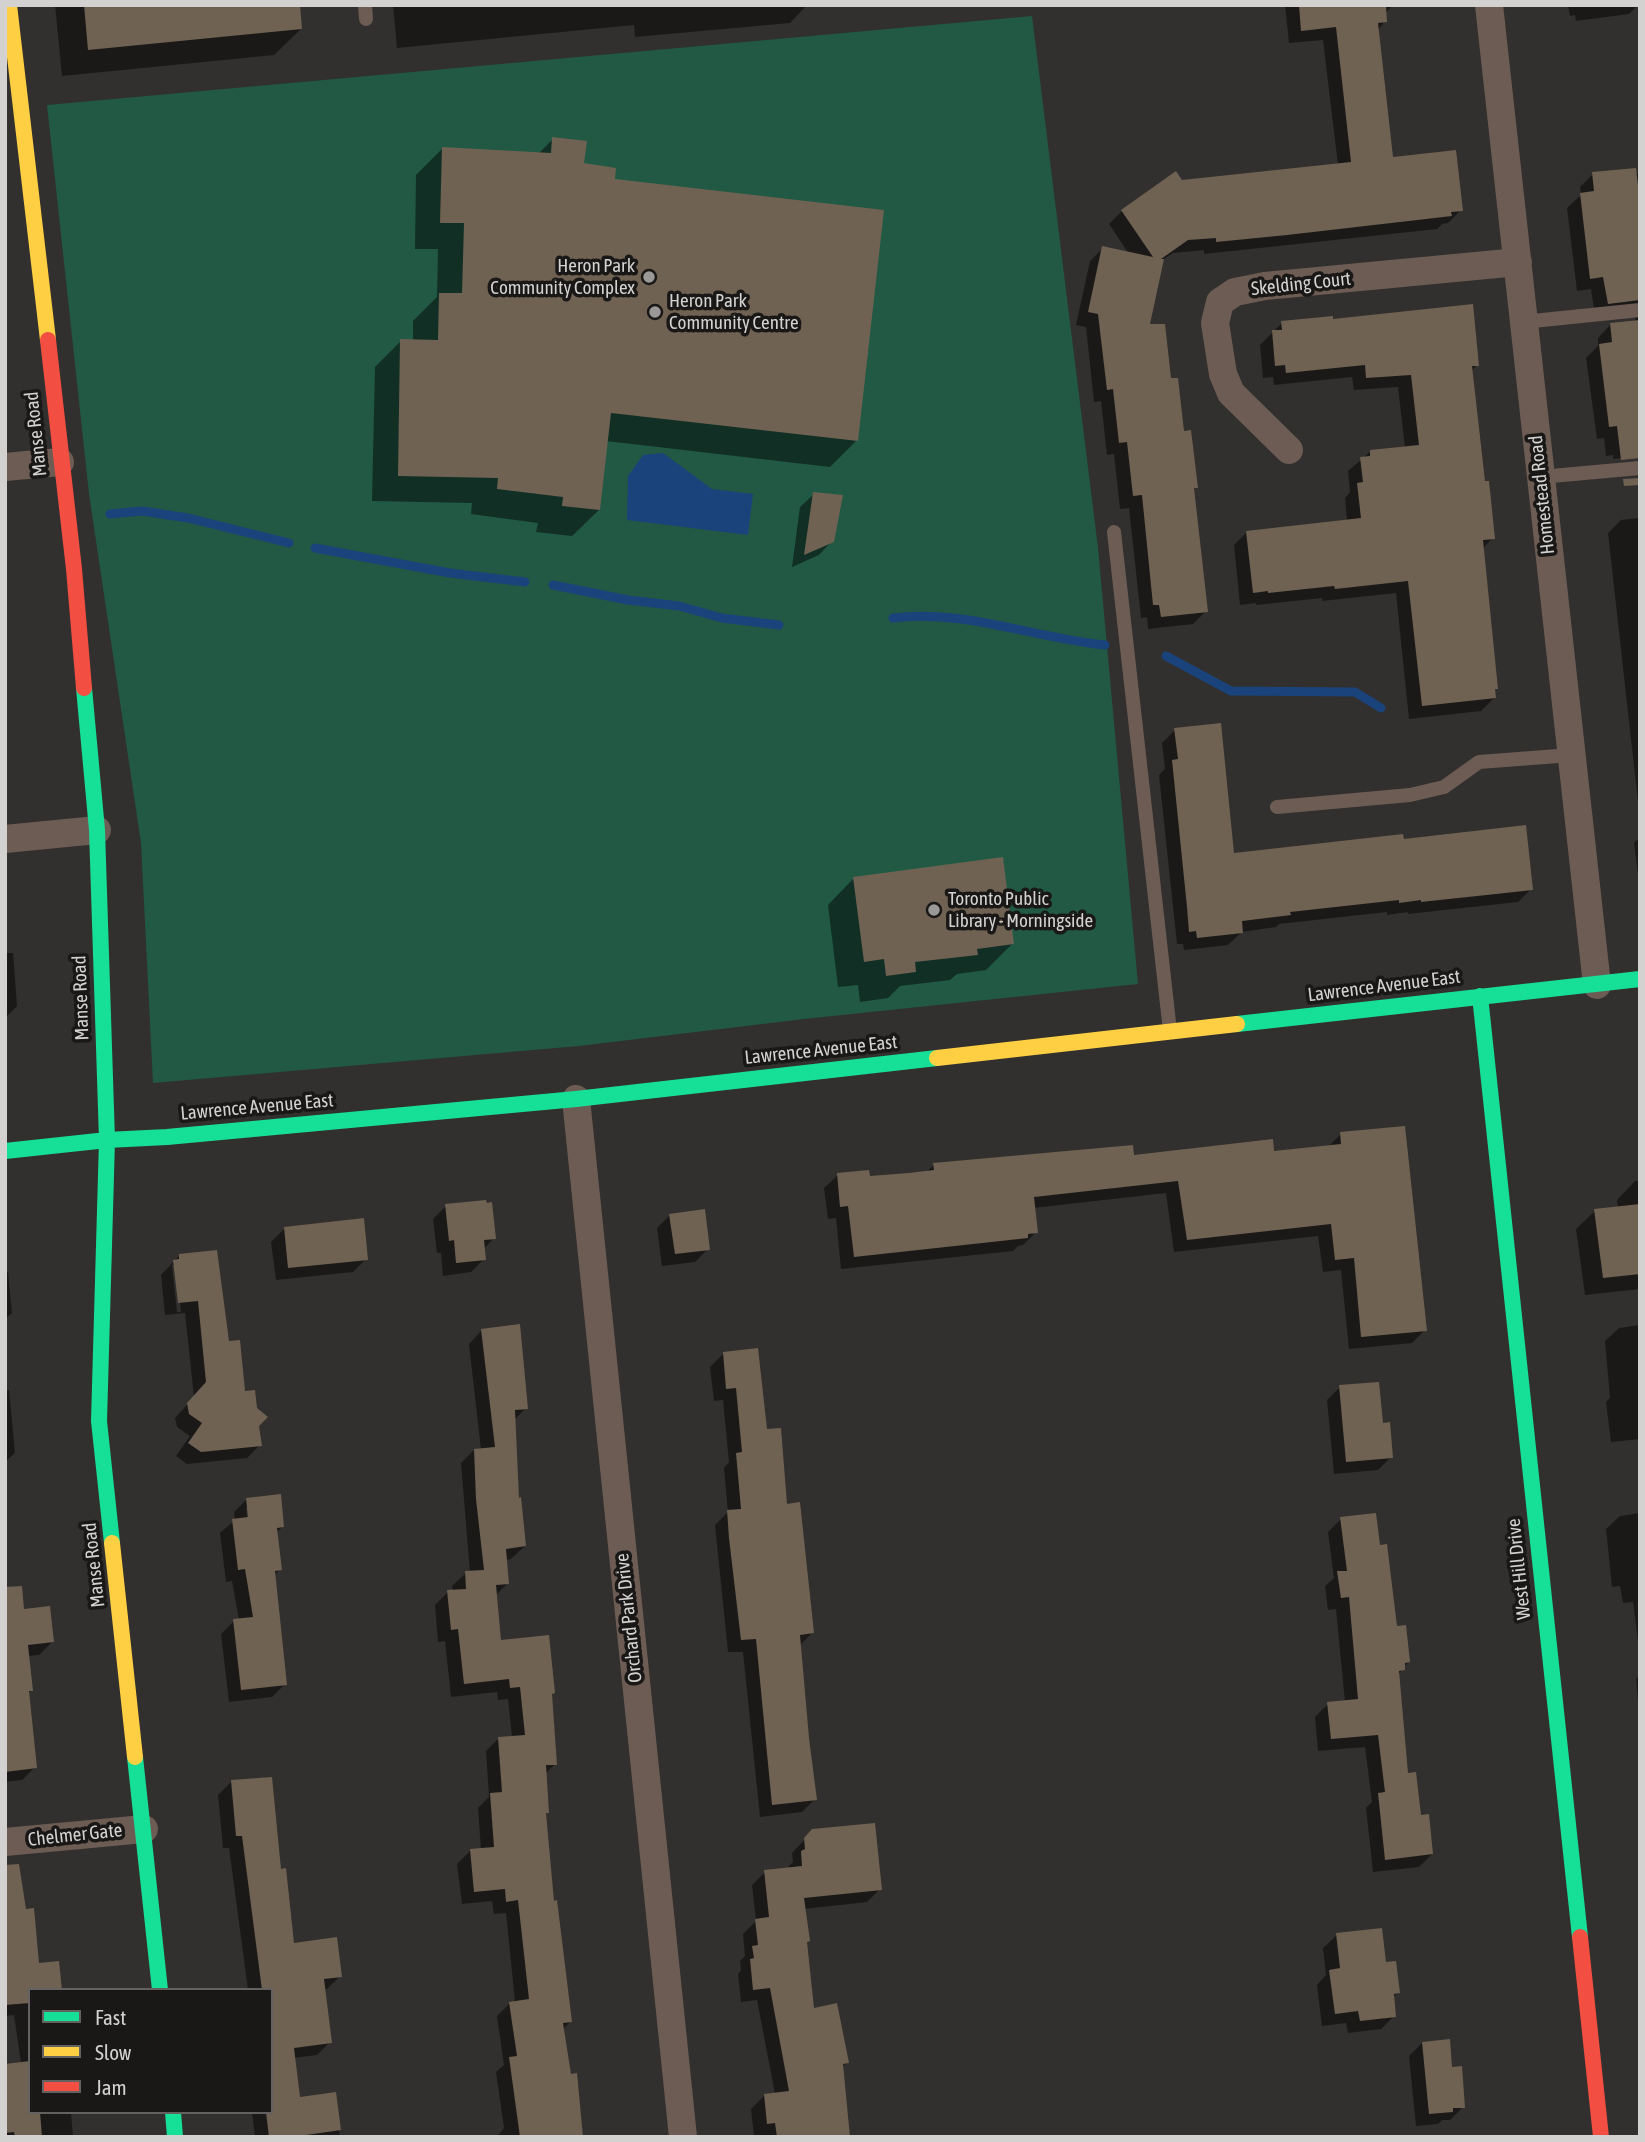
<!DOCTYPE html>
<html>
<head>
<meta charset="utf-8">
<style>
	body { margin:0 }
	#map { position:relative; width:1645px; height:2142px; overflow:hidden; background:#31302e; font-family:"Asap Condensed",sans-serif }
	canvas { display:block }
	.frame { position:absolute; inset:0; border:7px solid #d4d2d0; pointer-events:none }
	.legend { position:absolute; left:28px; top:1988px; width:245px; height:126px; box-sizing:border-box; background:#191817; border:2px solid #646261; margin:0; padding:9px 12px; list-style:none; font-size:21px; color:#d4d2d0 }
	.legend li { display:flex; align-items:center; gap:14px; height:35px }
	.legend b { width:35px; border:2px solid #646261 }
</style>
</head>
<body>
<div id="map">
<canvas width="1645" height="2142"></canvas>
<div class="frame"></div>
<ul class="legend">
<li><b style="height:9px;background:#16e098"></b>Fast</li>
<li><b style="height:9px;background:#ffcf43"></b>Slow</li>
<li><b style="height:9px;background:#f24e42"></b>Jam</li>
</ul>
</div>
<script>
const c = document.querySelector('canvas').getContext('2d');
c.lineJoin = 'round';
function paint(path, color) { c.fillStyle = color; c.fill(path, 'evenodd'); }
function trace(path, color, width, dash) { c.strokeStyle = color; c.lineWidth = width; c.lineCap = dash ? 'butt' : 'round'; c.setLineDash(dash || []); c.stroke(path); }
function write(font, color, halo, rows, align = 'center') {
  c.font = font + ' "Asap Condensed",sans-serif'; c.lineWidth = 7; c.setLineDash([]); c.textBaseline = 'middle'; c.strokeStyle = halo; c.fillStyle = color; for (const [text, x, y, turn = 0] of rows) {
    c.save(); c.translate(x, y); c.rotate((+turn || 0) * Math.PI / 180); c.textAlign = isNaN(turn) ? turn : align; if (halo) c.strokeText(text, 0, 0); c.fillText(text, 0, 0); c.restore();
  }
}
const green = new Path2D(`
	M1032,16L1098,548L1138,984L804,1019L579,1046L153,1083L141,843L89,494L47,105Z`);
const water = new Path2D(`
	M663,453L712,489L753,494L748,535L627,520L628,476L643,455Z`);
const shadow = new Path2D(`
	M55,5H298L301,29L274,55L62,76Z
	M393,5H807L790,23L635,37L634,25L397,48Z
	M1285,5H1393L1383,16V24L1377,31L1391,159L1461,210L1448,223L1442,224L1437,229L1204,254V250L1173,253L1162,260L1148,326L1169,380L1196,487L1192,491L1206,611L1193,624L1148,629L1147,617L1141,618L1129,508L1120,509L1114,454L1107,455L1101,401L1094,402L1086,327L1076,325L1090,261L1103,248L1129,254L1109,224L1122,211L1175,174L1181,182L1338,165L1323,40L1289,43Z
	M1568,5H1638L1629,14L1576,21L1575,15L1570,16Z
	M553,139L582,165L613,181L856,441L830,467L606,441L599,510L572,536L536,532L538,523L471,514L472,503L372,501L375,367L401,341H413V321L437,297L438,249H415L416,175L442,149L538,154Z
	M1593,174H1640V456L1613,459V455L1606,456L1604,438L1597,439L1586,358L1598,346V338L1611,324L1636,322L1635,317L1595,316L1591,289L1577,291L1567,208L1581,195L1580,187Z
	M1332,321L1477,365L1470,372L1483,483L1493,538L1482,549L1496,688L1494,691V698L1481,711L1409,719L1396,593L1322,601V598L1256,605V603L1240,605L1234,545L1247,532L1347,521L1345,498L1350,492L1348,471L1370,452L1405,448L1398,387L1354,390L1352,377L1274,385L1273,377L1263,378L1260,345L1282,323Z
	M814,494L832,541L819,555L792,567L800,507Z
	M1640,518V820L1608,533L1621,520Z
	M1175,730L1233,855L1402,841L1531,889L1518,902L1408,914V912L1387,915V912L1279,924L1276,927L1242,932L1228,945L1184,950L1183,944H1177L1159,775L1165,769L1162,743Z
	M1640,837V891L1634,843Z
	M854,878L1012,944L986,970L957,974L950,980L900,986L888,998L860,1002L858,985L838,987L828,905Z
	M5,953H13L17,1006L5,1018Z
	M1341,1134L1425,1330L1412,1343L1349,1349L1341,1270L1323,1272L1318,1236L1174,1252L1166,1193L1033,1208L1036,1232L1023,1245L1018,1246L1013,1251L841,1269L836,1218L828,1219L824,1188L838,1175L868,1178L926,1172L934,1165L1273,1153L1328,1147Z
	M1635,1181H1640V1289L1585,1295L1576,1229L1595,1211L1618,1208L1617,1200Z
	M446,1206L494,1238L483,1250L484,1259L471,1272L443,1276L441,1253H437L433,1219Z
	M670,1215L708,1249L695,1262L662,1266L657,1228Z
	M285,1228L366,1259L353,1272L276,1280L271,1242Z
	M180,1255L258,1426L260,1445L247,1458L187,1464L176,1456L190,1436L177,1427L175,1418L194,1397L185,1313L165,1315L161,1275ZM172,1265H176L181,1312H177Z
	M5,1272H8L12,1313L5,1319Z
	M1640,1325V1439L1611,1442L1606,1402L1610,1398L1605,1341L1619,1328Z
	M482,1330L526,1408L513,1421L518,1499L525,1546L511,1559L505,1560L508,1583L495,1596L499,1642L550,1696L555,1764L545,1774L547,1812L544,1815L553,1903L571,2021L563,2029L581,2137H497L504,2128L496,2072L504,2065L497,2016L510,2003L515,2002L506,1913L494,1914L492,1901L462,1904L457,1864L470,1851L481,1850L478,1808L489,1797L486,1751L499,1738L512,1737L508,1699L498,1700L497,1692L451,1697L445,1641L438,1642L435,1605L448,1592H453L452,1586L466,1573H470L461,1463L474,1450H481L469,1344Z
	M723,1354L766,1431L786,1506L812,1633L800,1645L808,1738L815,1799L802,1812L760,1817L743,1652H728L715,1525L728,1512L724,1468L729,1462L723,1400L714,1401L710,1367Z
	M1340,1387L1381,1424L1391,1457L1378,1470L1334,1474L1327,1400Z
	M9,1390L15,1453L5,1462V1391Z
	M247,1499L283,1526L276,1533L280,1569L274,1576L285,1684L272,1697L229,1702L221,1634L234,1621L239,1620L232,1581L226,1582L220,1533L235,1520L234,1512ZM246,1508H249L248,1526Z
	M1640,1513V1656L1633,1602L1623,1603L1620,1586L1612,1587L1606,1529L1620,1516Z
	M1341,1519L1395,1627L1408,1662L1398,1675L1406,1775L1432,1854L1419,1867L1373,1872L1366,1808L1372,1802L1365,1747L1318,1751L1315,1717L1328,1704L1345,1702L1336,1609L1328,1610L1325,1586L1334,1578L1328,1532Z
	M5,1614L52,1642L39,1655L28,1656L31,1690L28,1694L35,1767L22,1780L5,1782Z
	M1640,1675V1702H1638L1636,1679Z
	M231,1782L279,1871L293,1945L340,1976L327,1989L324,1990L330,2042L317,2055L293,2058L298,2099L335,2094L340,2137H255L252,2112H271V1990H248L229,1848H223L218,1795Z
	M813,1831L880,1889L867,1902L804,1909L805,1944L813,2010L847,2062L841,2068L848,2137H754L751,2109L764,2096L775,2094L757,2000L741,2002L738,1974L741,1970L740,1961L745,1956L743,1934L756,1921L752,1885L765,1872L789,1869V1866L793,1862L792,1853Z
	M5,1910L30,1990V2112H71L73,2137H5V2065L21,2063L14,2015L5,2016Z
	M1337,1935L1385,1964L1398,1993L1392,1998L1394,2016L1381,2029L1348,2033L1346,2023L1322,2026L1317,1985L1326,1975L1323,1948Z
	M1422,2043L1463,2107L1450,2120H1442L1438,2124L1416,2126L1409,2056Z`);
const stream = new Path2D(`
	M110,514L142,511L188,518L289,543
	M315,548L450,573L525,582
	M553,585L628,600L679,606L722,618L779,625
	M893,618C965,609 1034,638 1105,645
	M1166,656L1231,691L1355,692L1381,708`);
const building = new Path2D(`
	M84,5H300L302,29L88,50Z
	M1299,5H1386L1387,22L1378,23L1393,157L1456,150L1463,211L1451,212L1452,216L1287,235L1216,242V238L1188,240L1161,259H1164L1150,324H1165L1171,378H1178L1184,431L1191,430L1198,488H1194L1208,612L1161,617L1159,605H1153L1142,495L1133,496L1127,442L1119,443L1113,389L1107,390L1098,314L1088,312L1102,246L1153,257L1121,210L1176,171L1182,180L1351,162L1336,27L1301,31Z
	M552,137L587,141L584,163L616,168L615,179L884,210L858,441L611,413L600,510L562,506L563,497L497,489L498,478L398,476L400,339L438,340L439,293H462L464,223H440L442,147L551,153Z
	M1636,168L1640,203V300L1608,304L1603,277L1590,279L1580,193L1594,191L1592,172Z
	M1473,304L1479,366H1472L1485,481H1489L1495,539L1483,540L1498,689H1495L1496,698L1422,706L1408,581L1335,589L1334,586L1268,593V591L1253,593L1246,531L1361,518L1357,483L1363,482L1360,457L1370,456V450L1419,445L1411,375L1366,378L1365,365L1286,373L1285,365L1275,366L1272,330H1282L1281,321L1333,316V319Z
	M1640,320V458L1621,460L1617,426L1609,427L1599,344L1612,342L1610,323Z
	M1640,478V485L1624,486L1623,479Z
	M813,492L843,495L834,542L804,555Z
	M1221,723L1234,853L1403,834L1404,839L1526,825L1533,890L1421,902V900L1399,903V900L1290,912L1291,915L1242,921L1243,933L1197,938L1196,931L1189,932L1187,907L1172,760L1178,759L1174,728Z
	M1003,857L1014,944L977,949L978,955L915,962L916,972L886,976L884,959L864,962L853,877Z
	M1405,1126L1427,1331L1361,1337L1354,1258L1335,1260L1331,1224L1187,1240L1178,1181L1034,1197L1038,1233L1028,1234V1238L854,1257L848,1206L840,1207L837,1173L869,1170L870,1176L909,1173L934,1170L933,1163L1133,1145L1134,1155L1273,1139L1274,1151L1341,1144L1340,1132Z
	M486,1200L487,1203L492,1202L496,1239L484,1240L486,1260L456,1263L454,1240L449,1241L445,1204Z
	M1640,1204V1274L1603,1278L1594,1209Z
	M705,1209L710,1250L675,1254L669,1214Z
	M364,1218L368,1260L288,1268L284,1227Z
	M217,1250L229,1341L240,1340L245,1391L255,1390L257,1408L268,1417L259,1426L262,1446L201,1452L188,1443L202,1423L189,1414L187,1403L206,1382L198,1301L178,1303L173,1260L179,1259V1254Z
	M520,1324L528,1409L515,1410L519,1498L521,1497L526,1546L506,1549L509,1584L496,1585L501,1640L549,1635L555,1693L552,1694L557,1765H546L549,1813H546L554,1901L557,1900L572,2022L563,2023L571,2074L577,2073L583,2137H520L509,2057L517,2056L509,2002L529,1999L518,1900L506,1902L505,1889L474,1892L470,1849L494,1847L490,1793L502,1792L498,1737L525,1735L520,1687L510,1688L509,1679L464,1684L458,1629L451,1630L447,1590L466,1589L465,1571L484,1570L476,1499L474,1449L495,1447L481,1329Z
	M758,1348L767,1429L781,1428L787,1504L800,1502L814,1633L800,1635L809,1738L817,1800L772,1805L756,1639L741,1640L729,1538L727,1510L741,1509L736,1453L742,1452L736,1388L726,1389L723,1352Z
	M1379,1382L1383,1423L1390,1422L1393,1458L1346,1462L1339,1385Z
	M281,1494L284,1527L277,1528L282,1570L275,1571L287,1685L241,1690L233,1619L253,1617L245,1569L238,1570L232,1519L248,1517L246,1498Z
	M1376,1513L1380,1545L1387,1544L1397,1626L1406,1625L1410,1662L1405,1663V1670L1399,1671L1408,1773L1416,1772L1421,1815L1429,1814L1433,1854L1385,1860L1378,1793L1385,1792L1378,1735L1331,1739L1327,1702L1358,1699L1349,1597L1341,1598L1337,1571H1347L1340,1517Z
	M22,1586L24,1609L50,1606L54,1642L28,1645L33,1691H29L37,1768L5,1772V1587Z
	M272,1777L281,1869L286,1868L294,1943L337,1937L342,1977L324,1979L332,2043L294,2048L300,2097L336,2092L341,2130L292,2137H269L266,2112H271V1990H262L242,1836H236L231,1780Z
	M875,1823L882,1890L804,1898L810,1941L807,1942L814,2008L837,2003L849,2063L843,2064L850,2137H777L775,2123L767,2124L764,2094L789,2091L770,1988L753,1990L750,1959L754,1958L752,1946L758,1945L755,1919L769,1917L764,1870L802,1866L801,1851L805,1849L804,1838L812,1829Z
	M19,1864L26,1909L34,1908L39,1963L59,1961L62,1990H30V2003L5,2005V1865Z
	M1382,1928L1386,1962L1396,1961L1400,1993L1394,1994L1396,2017L1360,2021L1358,2011L1335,2014L1329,1970L1340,1968L1336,1933Z
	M1450,2039L1452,2067L1462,2066L1465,2108H1453V2112L1429,2114L1422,2042Z
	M30,2061V2112H40L42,2137H15L14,2132L5,2133V2064Z`);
const lane = new Path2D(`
	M365,5L366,19
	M1523,322L1640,310
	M1540,477L1640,468
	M1114,532L1170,1031
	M1277,807L1410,795L1444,787L1479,762L1571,755`);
const street = new Path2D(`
	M1489,5L1597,985
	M1289,450L1231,393L1223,374L1215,323L1220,302L1235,292L1265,286L1518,262
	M5,467L60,462
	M5,839L97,830
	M576,1099L683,2137
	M5,1842L144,1829`);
const fast = new Path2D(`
	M84,688L97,830L107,1140L99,1421L112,1543
	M1480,996L1580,1937
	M1237,1024L1640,979
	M5,1151L107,1140L167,1137L576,1099L937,1058
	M135,1757L160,1990
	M173,2112L175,2137`);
const slow = new Path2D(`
	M9,5L48,340
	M937,1058L1237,1024
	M112,1543L135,1757`);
const jam = new Path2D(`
	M48,340L74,569L84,688
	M1580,1937L1601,2137`);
const markers = [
	[649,277,7,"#9b9997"],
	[655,312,7,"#9b9997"],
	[934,910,7,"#9b9997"]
];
const poiNames = [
	["Heron Park",635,266,"right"],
	["Community Complex",635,288,"right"],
	["Heron Park",669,301],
	["Community Centre",669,323],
	["Toronto Public",948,899],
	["Library - Morningside",948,921]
];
const streetNames = [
	["Skelding Court",1301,284,-6],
	["Manse Road",36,434,-96],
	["Homestead Road",1542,495,-96],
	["Lawrence Avenue East",1384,986,-7],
	["Manse Road",81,998,-92],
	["Lawrence Avenue East",821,1050,-6],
	["Lawrence Avenue East",257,1107,-5],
	["Manse Road",94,1565,-96],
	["West Hill Drive",1519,1569,-96],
	["Orchard Park Drive",629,1618,-96],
	["Chelmer Gate",75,1835,-6]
];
paint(green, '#215944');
paint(water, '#1b437b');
paint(shadow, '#0007');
trace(stream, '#1b437b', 9);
paint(building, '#6f6253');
trace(lane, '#6c5c54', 14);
trace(street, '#6c5c54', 28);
trace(fast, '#16e098', 16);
trace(slow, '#ffcf43', 16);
trace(jam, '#f24e42', 16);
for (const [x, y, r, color] of markers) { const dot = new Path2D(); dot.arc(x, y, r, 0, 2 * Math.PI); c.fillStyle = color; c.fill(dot); trace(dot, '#191817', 2.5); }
write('19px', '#d4d2d0', '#191817', poiNames, 'left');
write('19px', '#d4d2d0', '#191817', streetNames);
</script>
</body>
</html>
